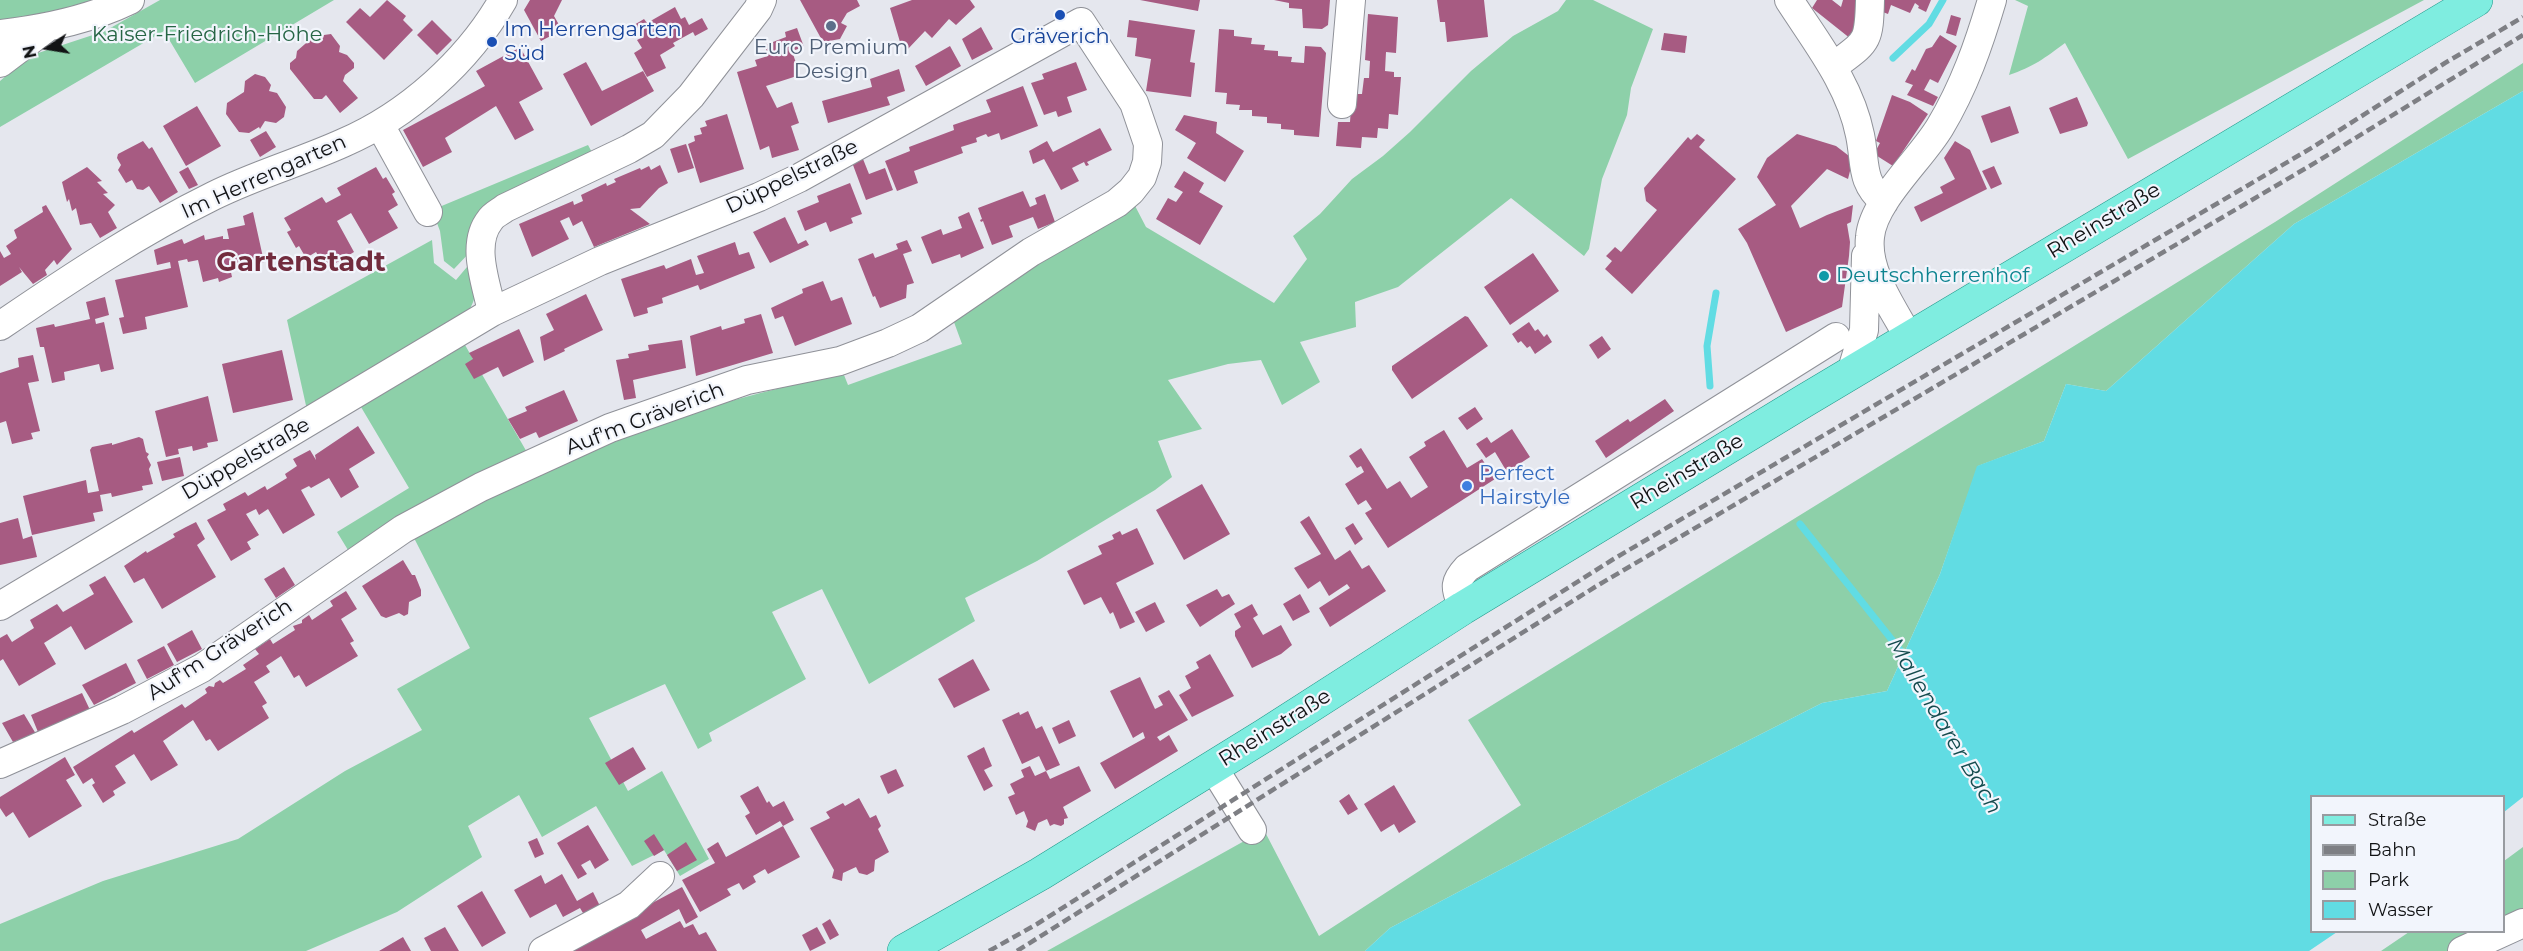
<!DOCTYPE html>
<html>
<head>
<meta charset="utf-8">
<style>
	body { margin:0 }
	#map { position:relative; width:2523px; height:951px; overflow:hidden; background:#e5e7ee; font-family:Montserrat,sans-serif }
	canvas { display:block }
	.legend { position:absolute; left:2310px; top:795px; width:195px; height:138px; box-sizing:border-box; background:#f2f5fc; border:2px solid #989ba0; margin:0; padding:8px 10px; list-style:none; font-size:18px; color:#121315 }
	.legend li { display:flex; align-items:center; gap:12px; height:30px }
	.legend b { width:30px; border:2px solid #989ba0 }
	.north { position:absolute; left:18px; top:18px; width:60px; height:60px; -webkit-text-stroke:4px #f2f5fc; paint-order:stroke; rotate:258deg; font-size:16px; font-weight:700; line-height:24px; text-align:center; color:#121315 }
	.north::after { content:''; display:block; margin:auto; width:21px; height:27px; background:#121315; clip-path:polygon(50% 0,100% 100%,50% 72%,0 100%) }
</style>
</head>
<body>
<div id="map">
<canvas width="2523" height="951"></canvas>
<ul class="legend">
<li><b style="height:8px;background:#7fede0"></b>Straße</li>
<li><b style="height:8px;background:#7e7f84"></b>Bahn</li>
<li><b style="height:16px;background:#8dd0a9"></b>Park</li>
<li><b style="height:16px;background:#61dce3"></b>Wasser</li>
</ul>
<div class="north">N</div>
</div>
<script>
const c = document.querySelector('canvas').getContext('2d');
c.lineJoin = 'round';
function paint(path, color) { c.fillStyle = color; c.fill(path, 'evenodd'); }
function trace(path, color, width, dash) { c.strokeStyle = color; c.lineWidth = width; c.lineCap = dash ? 'butt' : 'round'; c.setLineDash(dash || []); c.stroke(path); }
function write(font, color, halo, rows, align = 'center') {
  c.font = font + ' Montserrat,sans-serif'; c.lineWidth = 4.5; c.setLineDash([]); c.textBaseline = 'middle'; c.strokeStyle = halo; c.fillStyle = color; for (const [text, x, y, turn = 0] of rows) {
    c.save(); c.translate(x, y); c.rotate((+turn || 0) * Math.PI / 180); c.textAlign = isNaN(turn) ? turn : align; if (halo) c.strokeText(text, 0, 0); c.fillText(text, 0, 0); c.restore();
  }
}
const green = new Path2D(`
	M0,0H100L67,12L0,22Z
	M160,0H334L195,83L164,31L0,127V81L29,56L105,31Z
	M1566,0H1593L1653,29L1631,88L1627,115L1602,179L1589,249L1584,256L1511,198L1398,287L1355,302L1356,327L1300,342L1320,382L1282,405L1261,360L1228,364L1168,380L1202,429L1158,441L1172,477L1155,490L1037,561L965,598L975,621L869,684L822,589L772,612L806,679L709,733L712,741L698,749L665,684L589,718L628,791L662,771L709,859L680,876L664,850L632,866L596,806L542,837L519,795L468,826L482,857L397,912L306,951H0V924L103,881L238,839L345,771L422,730L397,689L470,648L413,536C549,466 692,400 844,375L848,385L962,344L951,314L1133,202L1146,227L1274,303L1307,259L1293,236L1320,214L1352,179L1383,156L1410,132L1471,71L1513,36L1558,11Z
	M2015,0H2424L2128,159L2065,43C2045,58 2033,67 2009,75L2028,6Z
	M2523,63V91L2294,224L2106,391L2066,384L2044,441L1978,466L1940,574L1887,691L1822,703L1661,785L1390,928L1365,951H1047L1264,830L1319,936L1521,805L1468,720L2275,222Z
	M588,145L594,156L472,250L454,269L444,261L440,231L432,210Z
	M432,240L434,263L456,280L472,261C475,280 480,296 467,313L307,410L287,320Z
	M465,345L528,454L348,550L337,532L409,488L361,407Z
	M2523,847V919L2504,927V861Z
	M2409,932H2492L2449,951H2381Z`);
const water = new Path2D(`
	M2523,91V797L2504,812V796H2312V932H2337L2309,951H1365L1390,928L1661,785L1822,703L1887,691L1940,574L1977,466L2044,441L2066,384L2106,391L2294,224Z`);
const stream = new Path2D(`
	M1893,58L1929,24L1943,0
	M1710,386L1707,346L1716,293
	M1800,524L1908,660`);
const building = new Path2D(`
	M387,0L406,16L403,20L413,30L384,60L346,22L360,8L370,17Z
	M530,0H562L554,16L562,30L541,41L524,10Z
	M800,0H857L860,6L847,13L841,23L847,26L840,39L823,42Z
	M912,0H970L975,7L956,25L949,19L932,38L925,31L907,50L900,42L890,8Z
	M1140,0H1200L1198,11Z
	M1274,0H1330L1328,25L1322,29L1303,28L1302,9L1289,8V3Z
	M1437,0H1484L1488,37L1447,42L1445,22H1440Z
	M1817,0H1832L1841,7L1843,0H1867L1856,43L1812,8Z
	M1876,0H1931L1926,12L1918,8L1919,6L1915,3L1910,13L1891,5L1888,14L1875,9Z
	M675,7L681,19L685,17L689,25L702,18L708,29L695,36L693,32L673,43L675,46L660,55L666,68L647,77L634,53L642,48L637,40L641,38L634,25L644,19L647,23Z
	M1368,14L1398,17L1396,53L1386,52L1385,71L1394,72V77H1401L1398,115L1389,114L1388,129L1378,128L1377,138L1362,137L1361,148L1336,146L1338,122H1350L1351,108L1356,109L1357,94H1362L1364,78H1369L1370,61L1365,60Z
	M1951,15L1961,18L1956,36L1946,33Z
	M432,20L452,40L437,55L417,35Z
	M1129,20L1195,30L1190,62L1195,63L1191,97L1146,91L1151,59L1135,56L1137,38L1127,37Z
	M981,27L993,49L972,60L962,39Z
	M797,28L804,47L792,51L800,75L766,86L777,108L792,102L799,123L791,126L799,150L772,158L769,146L760,150L737,72L757,66L755,60L768,56L765,45L786,37L785,32Z
	M1219,29L1234,30V36L1252,38L1251,44L1265,45L1264,50L1278,51V56L1292,57L1291,62L1304,63L1305,46L1321,47L1326,53L1319,137L1294,135V130L1281,129V124L1267,123V117L1252,116V110H1239L1240,105L1226,104L1227,93L1215,92Z
	M1664,33L1687,36L1685,53L1661,50Z
	M331,34L340,46L339,52L347,55L354,63V68L345,75L343,81L358,98L340,113L326,95L322,99H314L290,69V63L296,58L297,51L313,37L321,38L324,35Z
	M1940,35L1957,46L1938,83L1930,79L1924,90L1938,97L1933,106L1907,95L1913,85L1905,82L1912,69L1915,71L1926,49L1932,47Z
	M950,46L961,66L926,86L915,66Z
	M520,47L543,89L519,102L534,130L515,140L496,106L445,138L452,152L423,167L403,130L485,86L476,71Z
	M586,62L602,91L643,71L654,91L591,126L563,74Z
	M1076,62L1087,90L1067,97L1072,112L1058,117L1056,111L1044,115L1031,83L1044,79L1042,74Z
	M899,69L905,91L887,97L890,105L828,123L822,101L872,87L870,79Z
	M255,74L265,77L271,85L269,91L277,93L286,107L284,117L276,123L265,121L260,129L259,127L249,133L239,132L226,114L227,103L244,92L245,81Z
	M1023,86L1038,126L1001,140L999,133L988,137L986,134L976,138L977,142L961,147L963,153L914,171L918,183L897,191L885,161L910,151L909,147L954,130L953,125L991,112L986,100Z
	M1892,95L1910,102L1928,114L1893,166L1874,154L1880,143L1876,141Z
	M2077,97L2088,123L2087,126L2060,134L2049,108Z
	M197,106L221,146L186,166L163,126Z
	M2010,106L2019,133L1991,143L1981,116Z
	M727,114L744,169L700,183L688,144L695,141L694,136L702,134L700,128L707,126L705,121Z
	M1184,115L1217,122L1216,133L1244,151L1225,182L1187,158L1196,143L1175,130Z
	M1100,128L1112,150L1087,162L1089,165L1086,166L1084,162L1072,168L1079,181L1061,190L1044,159L1033,164L1029,151L1047,141L1053,152Z
	M266,131L276,147L260,157L250,140Z
	M1697,134L1705,140L1699,147L1736,179L1632,294L1605,269L1612,261L1606,256L1615,247L1621,252L1657,210L1646,201L1644,188L1688,137L1691,140Z
	M1797,134L1836,146L1853,159L1848,179L1827,169L1791,206L1800,228L1827,215L1853,205L1851,222L1847,224L1850,242L1849,256L1842,307L1786,332L1747,243L1738,229L1776,205L1757,177L1767,158Z
	M143,141L149,149L152,147L178,192L160,203L149,186L143,190L137,189L132,180L126,183L118,170L121,165L117,158L118,154Z
	M1955,141L1970,150L1987,189L1921,222L1914,207L1943,193L1940,187L1955,179L1944,158Z
	M686,144L694,168L678,173L670,149Z
	M863,159L869,174L885,168L893,190L866,200L853,165Z
	M660,165L668,183L659,188L640,208L630,209L650,224L594,247L582,221L573,226L569,217L560,221L569,239L532,257L519,224L573,201L574,205L583,201L581,195L606,183L607,186L616,182L614,179L640,168L641,170L649,166L651,170Z
	M1994,166L2002,184L1991,189L1982,171Z
	M87,167L102,181L97,182L108,193L103,194L115,205L108,212L117,228L100,238L91,223L80,225L76,208L72,211L69,199L67,202L62,182Z
	M188,167L198,185L189,189L179,172Z
	M376,167L383,179L386,177L395,192L392,194L398,205L388,211L398,228L369,244L351,213L337,221L354,252L326,269L316,252L306,258L299,246L296,248L287,232L291,230L284,218L322,197L326,203L341,195L337,188Z
	M1184,171L1204,183L1199,192L1223,206L1200,245L1156,219L1168,198L1176,202L1183,192L1174,187Z
	M850,183L862,214L851,218L853,223L830,232L826,222L805,231L797,211L819,202L817,196Z
	M1023,191L1030,207L1037,204L1035,198L1045,194L1055,222L1038,229L1033,217L1009,226L1013,237L992,245L983,221L981,222L980,220L982,219L978,208Z
	M46,205L72,249L57,265L54,260L45,270L47,275L33,284L19,267L22,272L0,286V251L4,258L11,254L6,246L17,238L14,230L43,212L42,207Z
	M253,212L264,262L249,265L250,268L236,269L234,262L229,263L232,277L219,282L218,278L203,282L198,260L188,262L187,259L178,261L188,307L145,317L147,329L123,334L119,318L124,317L115,280L171,268L170,262L157,265L154,250L182,239L184,244L204,235L205,240L223,236V239H229L227,229L245,225L243,216Z
	M969,212L984,248L961,258L960,254L932,264L921,237L941,229L943,235L962,228L958,217Z
	M785,217L798,244L806,240L809,245L770,263L753,232Z
	M907,240L912,251L903,254L914,283L907,285L906,298L880,308L875,296L873,297L858,259L873,253L875,258L898,249L896,244Z
	M735,242L739,255L749,252L755,268L700,290L698,285L662,298L663,303L647,308L648,313L634,317L621,279L664,265L666,269L691,259L696,275L704,273L697,256Z
	M1533,253L1559,291L1510,325L1484,287Z
	M823,281L831,301L842,297L852,324L795,346L783,316L775,319L771,308L803,293L802,289Z
	M586,294L603,330L564,349L565,351L544,361L540,337L554,330L546,314Z
	M105,297L109,315L95,319L96,324L104,322L114,369L101,372L99,364L64,372L65,380L52,383L44,347H40L36,328L54,324L55,327L90,319L86,302Z
	M761,314L773,353L696,376L690,336L721,326L722,330L745,323L744,319Z
	M1465,316L1468,317L1488,346L1412,399L1392,370V366Z
	M1529,322L1535,331L1538,329L1544,337L1547,334L1552,342L1535,354L1530,346L1527,348L1521,341L1518,343L1512,334Z
	M519,329L534,362L503,377L498,367L474,379L465,364L473,359L469,353Z
	M1602,336L1611,349L1598,359L1589,345Z
	M682,340L686,368L633,380L636,398L624,400L616,360L629,358L628,354L649,350L648,345Z
	M282,350L293,400L233,413L222,364Z
	M33,355L39,381L28,383L40,431L31,433L33,439L12,444L6,421L0,423V373L19,367L18,358Z
	M564,390L578,421L539,438L536,432L520,439L508,419L527,411L525,407Z
	M208,396L218,441L207,443L208,447L193,451L192,446L178,449L179,454L166,457L155,411Z
	M1665,399L1674,411L1606,458L1595,441L1628,419L1630,422Z
	M1475,407L1483,419L1467,430L1458,418Z
	M358,426L375,453L349,469L359,487L341,498L329,478L311,488L309,486L301,490L315,515L283,534L268,509L259,515L256,509L246,514L259,535L247,542L251,549L231,561L207,520L226,510L223,504L245,492L248,496L265,486L267,490L287,478L285,474L297,466L293,459L310,450L316,460L315,455Z
	M1512,429L1530,457L1507,472L1495,452L1486,458L1476,444L1487,437L1491,443Z
	M1444,430L1467,468L1482,459L1495,479L1388,548L1365,513L1372,509L1366,500L1358,505L1345,484L1364,472L1361,466L1357,468L1349,456L1361,448L1387,489L1400,481L1411,498L1428,487L1409,457L1426,446L1424,442Z
	M139,437L143,439L146,452L149,454L147,457L151,465L149,469L153,484L142,486L143,490L112,497L111,493L100,495L103,511L93,513L95,521L32,535L23,496L86,480L88,493L99,491L90,450L92,447L112,443V445Z
	M180,457L184,476L162,481L157,462Z
	M1202,484L1230,534L1184,560L1156,510Z
	M1309,516L1335,560L1350,550L1362,569L1369,565L1386,591L1330,627L1319,608L1350,588L1347,584L1329,596L1320,581L1308,589L1294,568L1321,554L1300,522Z
	M18,518L23,539L32,536L37,557L0,565V523Z
	M196,522L205,539L197,545L216,577L162,609L144,578L134,583L124,566L146,551L147,553L175,537L173,534L186,527Z
	M1353,523L1363,539L1355,545L1345,528Z
	M1137,528L1154,564L1116,583L1135,622L1120,629L1113,612L1110,614L1101,597L1084,605L1067,571L1102,554L1098,546L1114,539L1112,535L1120,531L1122,535Z
	M403,560L412,575H415L421,590V596L409,602L408,614L404,616L399,613L386,618L381,616L362,586Z
	M284,567L295,585L276,598L264,579Z
	M105,576L133,622L85,650L71,626L44,643L56,664L19,686L3,659L0,661V638L7,634L12,642L34,628L30,620L57,604L63,612L94,594L89,585Z
	M1217,589L1222,597L1229,594L1235,604L1200,627L1186,605Z
	M346,591L357,609L341,619L354,641L350,643L358,656L306,687L299,675L294,678L281,656L266,666L270,672L254,682L267,703L262,706L269,718L218,751L210,739L206,741L193,720L163,741L178,765L151,781L134,754L115,766L126,783L113,791L115,795L103,803L92,785L95,783L92,778L83,784L73,767L132,730L134,733L182,704L185,708L207,693L205,689L209,686L214,687L215,683L220,680L223,683L246,669L243,665L259,654L255,649L270,639L273,644L295,630L293,626L302,623V620L309,615L312,620L333,606L330,601Z
	M1300,594L1310,612L1293,621L1283,604Z
	M1155,602L1165,622L1146,632L1135,612Z
	M1252,604L1258,615L1253,618L1263,635L1281,625L1292,645L1281,654L1252,668L1235,636V631L1241,627L1234,614Z
	M192,630L202,649L177,662L167,644Z
	M164,646L174,665L147,679L137,660Z
	M1210,654L1234,696L1192,717L1179,695L1191,688L1185,676L1199,668L1196,662Z
	M973,659L990,690L954,708L938,679Z
	M126,663L136,683L94,705L82,685Z
	M1140,677L1155,709L1163,705L1158,696L1169,690L1188,720L1157,737L1160,741L1169,735L1178,751L1115,789L1100,763L1145,738L1143,732L1133,738L1110,691Z
	M82,693L90,710L38,732L31,715Z
	M1028,711L1036,729L1042,726L1060,765L1046,771L1039,756L1022,764L1002,720L1019,712L1020,715Z
	M24,714L36,734L13,742L2,723Z
	M1069,720L1076,736L1059,744L1052,728Z
	M633,747L646,769L619,785L605,763Z
	M984,747L992,766L984,770L993,786L984,791L967,756Z
	M65,757L75,775L66,780L82,806L29,838L13,812L6,817L0,808V797Z
	M1030,766L1035,776L1046,771L1050,779L1079,766L1091,791L1063,807L1068,818L1064,819V824L1061,826L1054,824L1050,826L1047,819L1038,823L1035,831L1026,827L1028,821L1024,811L1016,815L1008,797L1015,794L1010,784L1024,777L1021,770Z
	M896,769L904,786L888,794L880,776Z
	M1394,785L1416,822L1399,833L1394,824L1381,832L1364,804Z
	M758,786L767,803L769,801L773,807L784,801L794,820L783,826L780,821L756,835L745,816L750,813L740,796Z
	M1349,794L1358,809L1348,815L1339,801Z
	M859,798L870,818L876,815L881,826L878,829L889,852L875,860L874,871L867,875L859,873L856,867L843,873L842,881L832,878L834,870L810,828L830,818L826,812L843,803L845,806Z
	M588,825L609,860L595,869L590,860L581,865L587,874L578,879L557,843Z
	M783,826L800,857L768,874L765,869L753,876L756,882L743,890L739,883L727,889L731,895L700,912L682,880L715,863L707,849L718,842L726,857Z
	M654,834L664,850L654,856L644,841Z
	M537,838L544,854L535,858L528,842Z
	M686,842L697,860L677,871L667,855Z
	M562,874L577,901L593,892L602,910L586,918L580,908L563,917L556,904L530,918L514,890L541,875L545,884Z
	M682,887L698,917L686,924L679,909L641,930L646,939L680,921L684,928L693,924L699,935L706,932L717,951H563Z
	M482,891L506,933L482,947L457,906Z
	M830,919L839,935L830,940L822,924Z
	M445,927L459,951H431L424,938Z
	M817,927L826,943L810,951L802,935Z
	M403,937L411,951H379Z`);
const minor = new Path2D(`
	M1789,0C1816,42 1850,84 1860,135C1866,164 1860,181 1884,202
	M0,34C45,29 89,20 130,0
	M0,63L45,29
	M1833,67C1867,41 1869,44 1870,0
	M1342,104L1351,0
	M380,125L428,212
	M492,312C487,285 470,245 490,220C493,215 500,212 505,208L629,149L653,135L691,96L758,9L762,0
	M0,326C69,279 138,233 213,196C255,175 301,162 343,143C408,115 468,61 503,0
	M1909,338C1893,308 1866,272 1870,237C1873,201 1921,159 1940,127C1964,87 1979,44 1992,0
	M1851,373L1864,330L1866,256
	M0,606L492,312L600,261L759,197L799,178L1081,22
	M1463,608C1456,588 1452,584 1467,568L1836,337
	M0,764L122,710L202,668L403,529L481,487L610,428L747,380L840,361L888,343L920,328L1031,252L1117,203L1131,191L1142,177L1147,162L1148,144L1134,103L1081,22
	M1213,767L1252,830
	M543,951L629,905L660,876
	M2462,951L2523,923`);
const major = new Path2D(`
	M904,951L1040,874L1265,735L1463,608L1804,401L2476,0`);
const rail = new Path2D(`
	M989,951L1037,924L1612,560L2313,147L2445,63L2523,17
	M1017,951L1595,587L2318,161L2523,35`);
const markers = [
	[1060,15,6,"#1a4fb4"],
	[831,26,6,"#5c6f8a"],
	[492,42,6,"#1a4fb4"],
	[1824,276,6,"#0f9aa8"],
	[1467,486,6,"#3f7fe0"]
];
const transitNames = [
	["Im Herrengarten",504,30],
	["Süd",504,54],
	["Gräverich",1060,37,"center"]
];
const parkNames = [
	["Kaiser-Friedrich-Höhe",207,35]
];
const serviceNames = [
	["Euro Premium",831,48],
	["Design",831,72]
];
const streetNames = [
	["Im Herrengarten",264,177,-24],
	["Düppelstraße",792,177,-26],
	["Rheinstraße",2104,221,-31],
	["Auf'm Gräverich",645,419,-21],
	["Düppelstraße",246,459,-30],
	["Rheinstraße",1687,472,-31],
	["Auf'm Gräverich",220,650,-33],
	["Rheinstraße",1275,728,-32]
];
const cultureNames = [
	["Deutschherrenhof",1836,276]
];
const shopNames = [
	["Perfect",1479,474],
	["Hairstyle",1479,498]
];
const waterNames = [
	["Mallendarer Bach",1944,726,59]
];
const districtNames = [
	["Gartenstadt",301,263]
];
paint(green, '#8dd0a9');
paint(water, '#61dce3');
trace(stream, '#61dce3', 7);
paint(building, '#a75b82');
trace(minor, '#8f9198', 30);
trace(major, '#22998b', 34);
trace(minor, '#fff', 28);
trace(major, '#7fede0', 33);
trace(rail, '#7e7f84', 4.5, [9, 4.5]);
for (const [x, y, r, color] of markers) { const dot = new Path2D(); dot.arc(x, y, r, 0, 2 * Math.PI); c.fillStyle = color; c.fill(dot); trace(dot, '#f2f5fc', 2); }
write('21px', '#164399', '#f2f5fc', transitNames, 'left');
write('21px', '#266545', '#f2f5fc', parkNames);
write('21px', '#4e5e75', '#f2f5fc', serviceNames);
write('21px', '#121315', '#f2f5fc', streetNames);
write('21px', '#0d838f', '#f2f5fc', cultureNames, 'left');
write('21px', '#366cbe', '#f2f5fc', shopNames, 'left');
write('italic 22px', '#144b4e', '#f2f5fc', waterNames);
write('bold 27px', '#722c3e', '#f2f5fc', districtNames);
</script>
</body>
</html>
